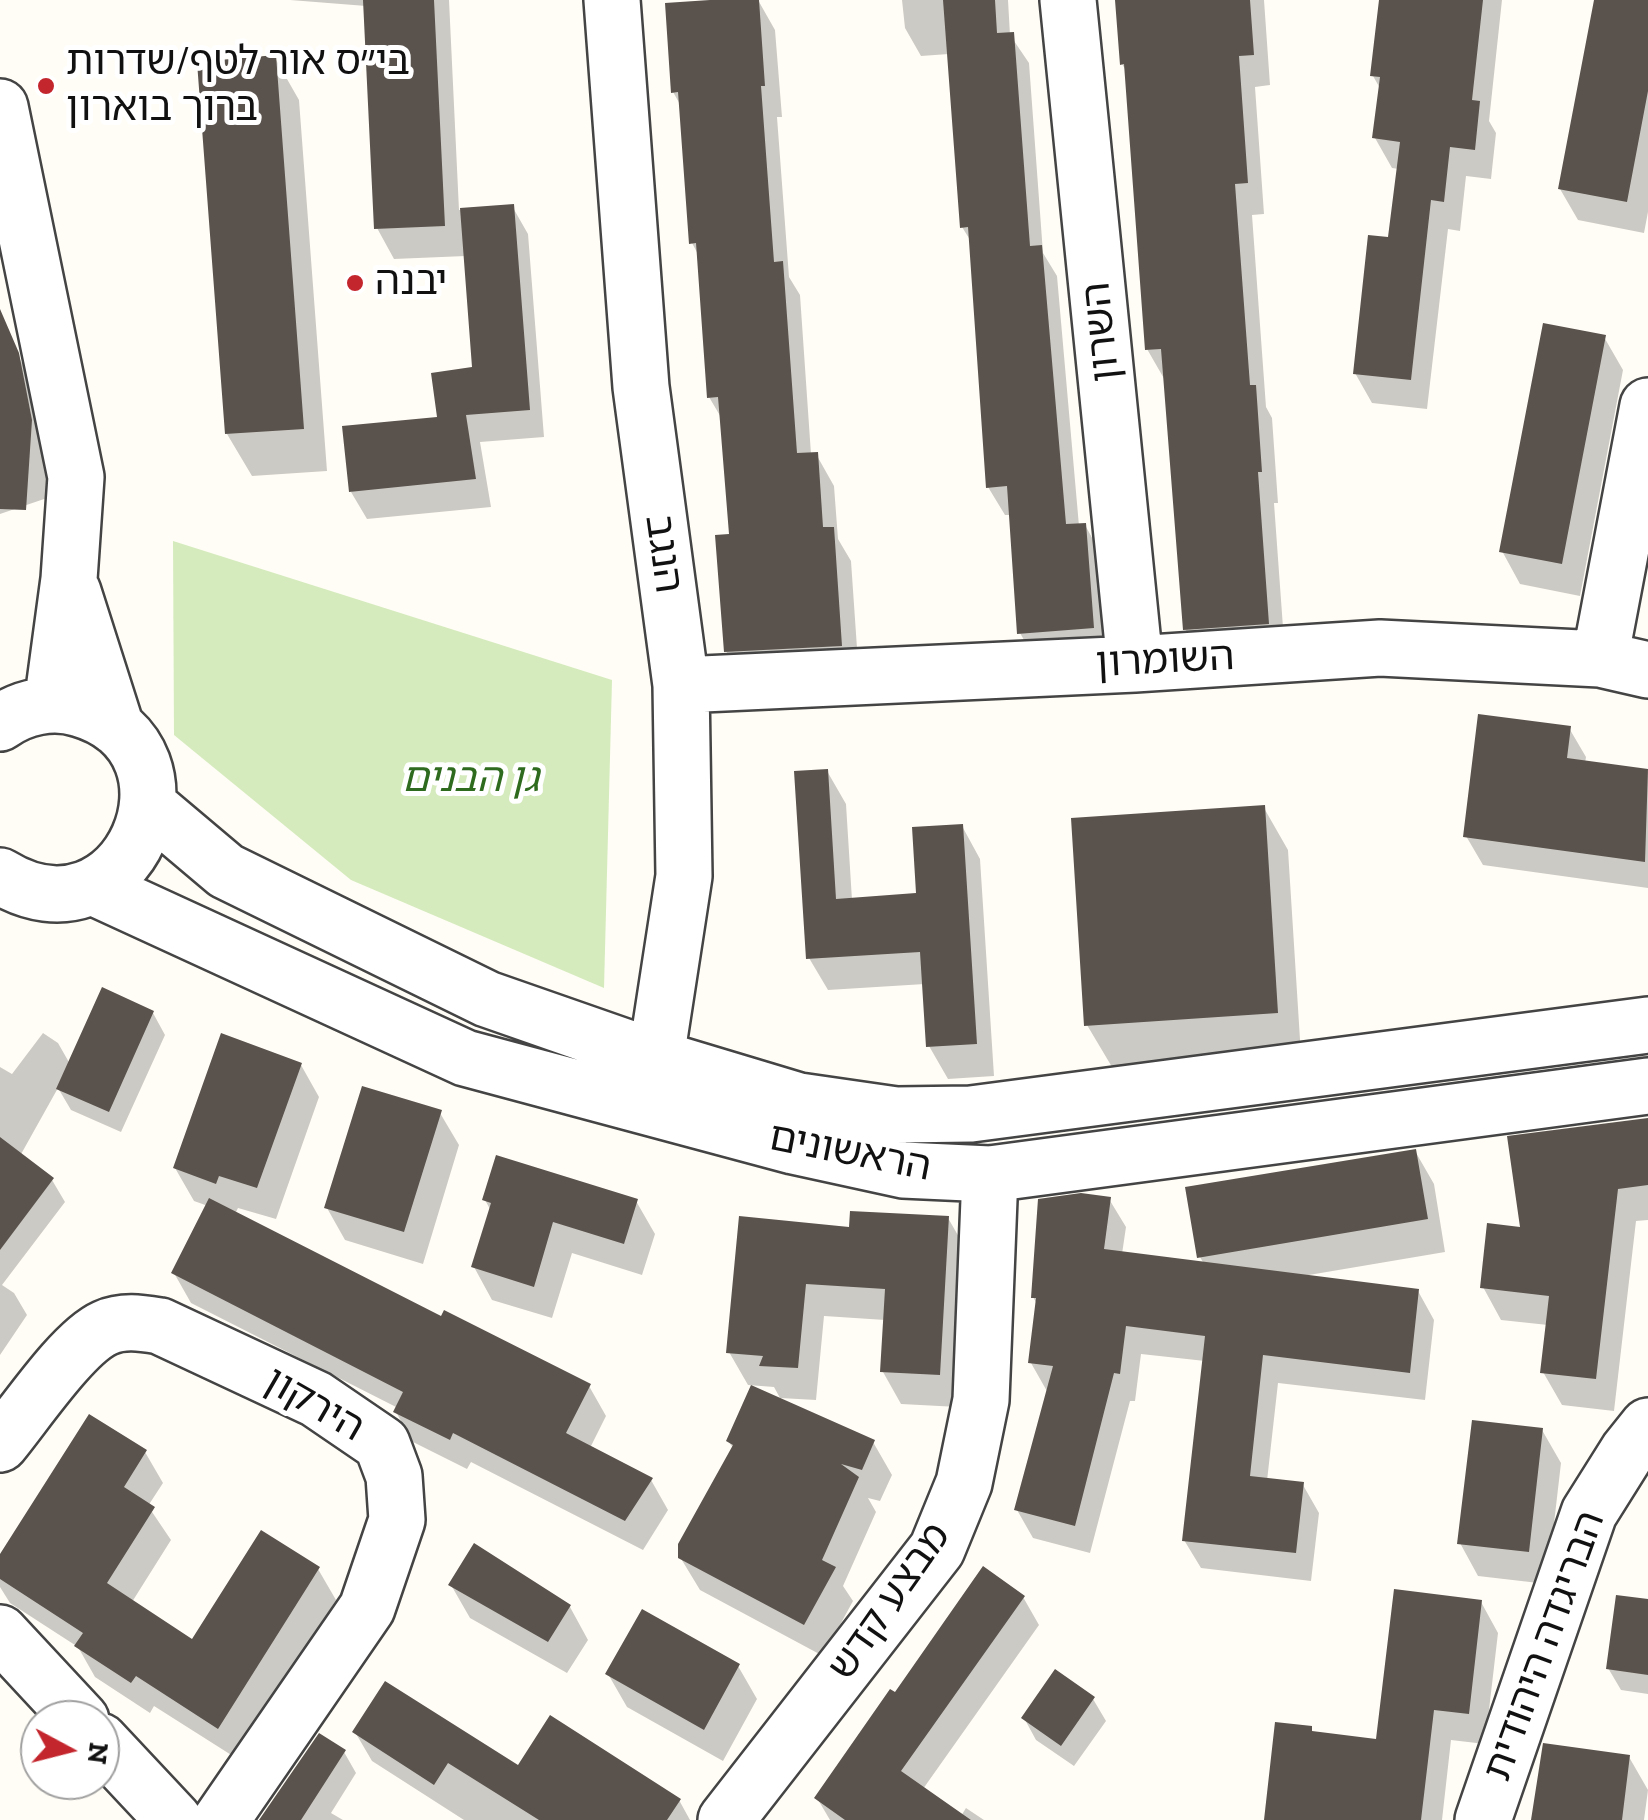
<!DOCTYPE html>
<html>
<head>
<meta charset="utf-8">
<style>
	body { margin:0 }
	#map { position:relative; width:1648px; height:1820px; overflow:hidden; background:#fffdf5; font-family:"Zilla Slab",serif }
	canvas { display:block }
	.north { position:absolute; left:20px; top:1700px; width:100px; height:100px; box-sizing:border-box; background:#fff; border:2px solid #a0a0a0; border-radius:50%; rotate:97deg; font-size:28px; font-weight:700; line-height:40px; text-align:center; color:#111 }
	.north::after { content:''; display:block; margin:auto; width:35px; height:45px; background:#c4262e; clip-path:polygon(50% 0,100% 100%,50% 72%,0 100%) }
</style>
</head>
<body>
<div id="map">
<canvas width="1648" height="1820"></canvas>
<div class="north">N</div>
</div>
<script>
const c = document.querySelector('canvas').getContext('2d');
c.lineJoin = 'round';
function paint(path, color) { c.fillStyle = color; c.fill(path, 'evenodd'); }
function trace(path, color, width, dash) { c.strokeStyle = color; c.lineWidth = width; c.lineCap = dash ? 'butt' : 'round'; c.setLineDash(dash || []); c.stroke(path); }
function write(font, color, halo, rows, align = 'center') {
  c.font = font + ' "Zilla Slab","Noto Sans Hebrew",serif'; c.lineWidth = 10; c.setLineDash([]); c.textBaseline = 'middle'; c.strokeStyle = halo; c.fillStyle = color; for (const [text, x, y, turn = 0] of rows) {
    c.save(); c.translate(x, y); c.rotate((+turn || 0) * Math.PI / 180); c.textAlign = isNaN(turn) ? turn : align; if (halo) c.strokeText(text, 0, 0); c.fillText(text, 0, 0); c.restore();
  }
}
const green = new Path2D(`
	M173,541L612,680L604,988L351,880L174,735Z`);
const shadow = new Path2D(`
	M290,0H449L459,210L512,206L528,234L544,437L480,442L491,507L367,519L351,492L440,419L475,369L466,256L394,259L377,228L366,6Z
	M743,0H758L775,30L782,117H777L789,277L800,295L811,454H816L834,486L838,539L851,561L859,677L744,682L726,651L732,537L722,419L709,397L699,256L692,243L681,106L673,92Z
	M902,0H1008L1010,35L1029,63L1043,253L1057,276L1079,526L1085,525L1101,554L1108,656L1036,661L1020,633L1011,515H1005L988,487L972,243L962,227L949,54L921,56L905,28Z
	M1118,0H1264L1270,85L1255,87L1264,214L1252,215L1266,407L1272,418L1278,503H1274L1285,655L1203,660L1185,629L1166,382L1147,349L1127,72L1122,64Z
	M1381,0H1502L1489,121L1496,133L1491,179L1466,176L1460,231L1448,229L1427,409L1372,403L1355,373L1391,240L1399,169L1392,168L1375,138L1381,90L1373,76Z
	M1596,0H1648V212L1644,233L1578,220L1560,189Z
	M275,58L299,100L327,471L252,476L227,434Z
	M1604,337L1623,370L1580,596L1520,584L1502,551Z
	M0,350L15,351L40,394L53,496L0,514Z
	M1569,728L1586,757L1585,763L1648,772V888L1483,865L1466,836Z
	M827,771L846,804L852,900L919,896L962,826L980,859L994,1076L948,1079L929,1046L925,984L828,990L809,958Z
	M1264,808L1288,850L1301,1055L1112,1067L1087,1025Z
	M153,1013L165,1035L121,1132L71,1110L58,1088L20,1156L52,1180L65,1202L2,1285L14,1293L27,1315L0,1355V1067L12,1074L43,1033L58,1043L70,1064Z
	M301,1065L319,1097L276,1219L238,1208L235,1214L442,1320L589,1386L606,1416L590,1448L651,1480L668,1510L643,1550L471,1462L467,1469L413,1442L396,1412L398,1408L191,1303L174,1273L208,1206L194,1201L175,1168Z
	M440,1113L459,1145L423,1264L345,1240L327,1208Z
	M1648,1120V1220L1636,1221L1614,1411L1562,1405L1543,1372L1548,1325L1501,1320L1483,1287L1523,1230Z
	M1415,1151L1434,1184L1445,1252L1303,1276L1418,1291L1434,1320L1425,1400L1278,1383L1267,1481L1303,1485L1319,1513L1311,1581L1201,1568L1184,1540L1205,1361L1141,1354L1135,1401H1130L1090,1553L1033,1538L1017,1510L1048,1393L1031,1363L1038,1306L1033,1297L1109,1199L1126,1227L1122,1254L1204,1264L1200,1257Z
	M485,1200L636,1201L655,1234L642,1275L572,1253L552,1318L492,1300L474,1267L491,1211Z
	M948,1218L967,1251L958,1407L901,1404L883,1372L885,1320L824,1316L816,1400L780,1398L774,1387L748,1385L729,1352L852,1229Z
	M1542,1430L1561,1463L1547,1584L1478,1576L1460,1543Z
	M728,1441L873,1442L892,1475L880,1501L868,1498L876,1512L843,1586L853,1601L823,1656L700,1590L680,1557L734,1449Z
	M145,1452L163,1483L148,1506L171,1540L132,1602L193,1642L318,1569L336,1600L236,1758L154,1706L150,1713L95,1677L78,1647L10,1603L0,1587V1559Z
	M451,1585L570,1607L588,1640L567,1673L470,1618Z
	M1023,1597L1039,1625L923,1789L961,1816L966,1808L984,1820H830L817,1798L896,1696Z
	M1481,1602L1498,1633L1485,1744L1451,1740L1442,1820H1267L1311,1729L1314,1734L1378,1741Z
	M1648,1602V1694L1621,1690L1608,1668Z
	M738,1666L757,1699L723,1761L627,1707L608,1674Z
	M1093,1699L1106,1721L1074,1766L1036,1740L1024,1718Z
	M355,1732L679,1800L690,1820H464L372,1761Z
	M344,1752L356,1773L331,1813L343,1820H262Z
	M1629,1757L1648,1790L1644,1820H1534Z`);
const building = new Path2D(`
	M363,0H434L445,226L374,229Z
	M710,0H759L765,86H761L774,262L783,261L797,453L818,452L823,527H834L842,646L724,652L715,535L729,534L718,397L707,398L696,243L689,244L678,92L671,93L665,3Z
	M943,0H995L997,33L1014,32L1030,246L1042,245L1066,524L1086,523L1094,628L1017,634L1007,486L986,488L968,227L960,228Z
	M1115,0H1250L1254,55L1239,56L1248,183L1235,184L1250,385H1256L1262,472H1258L1269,624L1183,630L1161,349L1145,350L1124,64L1120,65Z
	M1379,0H1483L1472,100L1480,101L1475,150L1450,147L1444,202L1431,200L1411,380L1353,374L1368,235L1388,237L1400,142L1372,138L1380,77L1370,76Z
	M1594,0H1648V91L1627,202L1558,189Z
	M276,55L304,429L225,434L197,62Z
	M514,204L530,410L466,415L476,479L349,492L342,426L437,417L431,373L472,367L460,208Z
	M0,309L19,353L32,420L26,510L0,509Z
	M1543,323L1606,335L1562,564L1499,552Z
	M1478,714L1571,726L1567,758L1648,769L1645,862L1463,837Z
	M828,769L836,899L916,893L912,827L963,824L977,1044L926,1047L920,952L806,959L794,771Z
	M1265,805L1278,1013L1084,1026L1071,818Z
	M102,987L154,1011L109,1112L56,1089Z
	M221,1033L302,1063L257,1188L219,1176L216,1184L173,1168Z
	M362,1086L442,1110L404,1232L324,1208Z
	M1648,1118V1185L1618,1189L1596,1379L1540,1373L1549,1296L1480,1288L1487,1223L1520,1227L1507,1136Z
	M0,1137L54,1178L0,1250Z
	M1416,1149L1428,1219L1197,1258L1185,1187Z
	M496,1155L638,1199L624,1244L553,1222L534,1287L471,1267L491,1203L482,1200Z
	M1081,1193L1111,1197L1104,1249L1419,1289L1410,1373L1263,1355L1250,1476L1304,1482L1296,1553L1182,1541L1205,1336L1126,1326L1120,1374L1114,1373L1075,1526L1014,1510L1053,1366L1028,1363L1036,1298H1031L1038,1199Z
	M209,1198L441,1316L444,1310L591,1384L566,1433L653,1478L625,1521L453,1433L450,1440L393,1412L403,1392L171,1273Z
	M850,1211L949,1216L940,1375L880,1372L885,1289L806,1284L798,1368L759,1366L763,1356L726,1353L739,1216L849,1227Z
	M751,1385L875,1440L862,1470L841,1464L859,1477L822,1560L836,1567L804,1625L678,1558V1544L733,1445L726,1441Z
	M89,1414L147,1450L124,1487L155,1507L107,1583L192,1639L261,1530L320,1567L218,1729L136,1676L131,1683L74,1646L83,1633L0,1579V1554Z
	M1472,1420L1543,1428L1529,1552L1457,1544Z
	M474,1543L571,1605L548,1642L448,1585Z
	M983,1566L1025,1596L901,1771L971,1820H845L814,1798L890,1689L895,1692Z
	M1394,1589L1482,1600L1469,1714L1434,1710L1421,1820H1264L1275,1722L1312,1726V1731L1376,1739Z
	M1616,1595L1648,1599V1675L1606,1669Z
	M642,1609L740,1664L704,1730L605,1674Z
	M1055,1669L1095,1697L1061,1746L1021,1718Z
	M385,1681L518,1765L550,1715L681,1799L667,1820H539L448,1763L434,1785L352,1732Z
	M319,1733L346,1750L301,1820H259Z
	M1543,1743L1630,1755L1622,1820H1531Z`);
const minor = new Path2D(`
	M612,0L641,387L681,685L684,876L656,1058L655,1094
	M1068,0L1135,664
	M0,107L76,477L69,579L52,705
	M73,592L116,727
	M1600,659L1648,406
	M681,685L1135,664L1380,648L1600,659L1648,670
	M0,723C22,707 53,700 80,709C215,749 128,955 0,876
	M149,806L226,871L487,999L656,1058L799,1101L896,1115L971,1114L1648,1025
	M93,887L465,1058L793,1146L903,1170L990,1174L1648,1086
	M0,1444C25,1414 72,1343 105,1328C123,1320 141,1323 160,1326L316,1399L382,1444L394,1476L397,1520L367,1608L221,1820
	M0,1633L81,1720
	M100,1741L174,1820
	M726,1820L937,1549L964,1483L981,1400L990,1174
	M1483,1820L1589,1513L1628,1451L1648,1426`);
const markers = [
	[46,86,10,"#c4262e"],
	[355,283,10,"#c4262e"]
];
const poiNames = [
	["בי״ס אור לטף/שדרות",66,63],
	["ברוך בוארון",66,109],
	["יבנה",375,283]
];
const streetNames = [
	["השרון",1102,332,-96],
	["הנגב",663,554,82],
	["השומרון",1165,661,-3],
	["הראשונים",850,1153,11],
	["הירקון",314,1405,30],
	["מבצע קדש",890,1602,-55],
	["הבריגדה היהודית",1545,1646,-70]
];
const parkNames = [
	["גן הבנים",470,780]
];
paint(green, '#d5ebbd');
paint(shadow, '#0003');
paint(building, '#5a524d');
trace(minor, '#444', 60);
trace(minor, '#fff', 55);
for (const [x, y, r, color] of markers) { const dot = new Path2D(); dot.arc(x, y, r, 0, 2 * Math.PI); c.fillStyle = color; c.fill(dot); trace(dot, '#fff', 4); }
write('40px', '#111', '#fff', poiNames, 'left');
write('40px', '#111', '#fff', streetNames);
write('italic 40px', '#2f6b1f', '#fff', parkNames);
</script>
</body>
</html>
